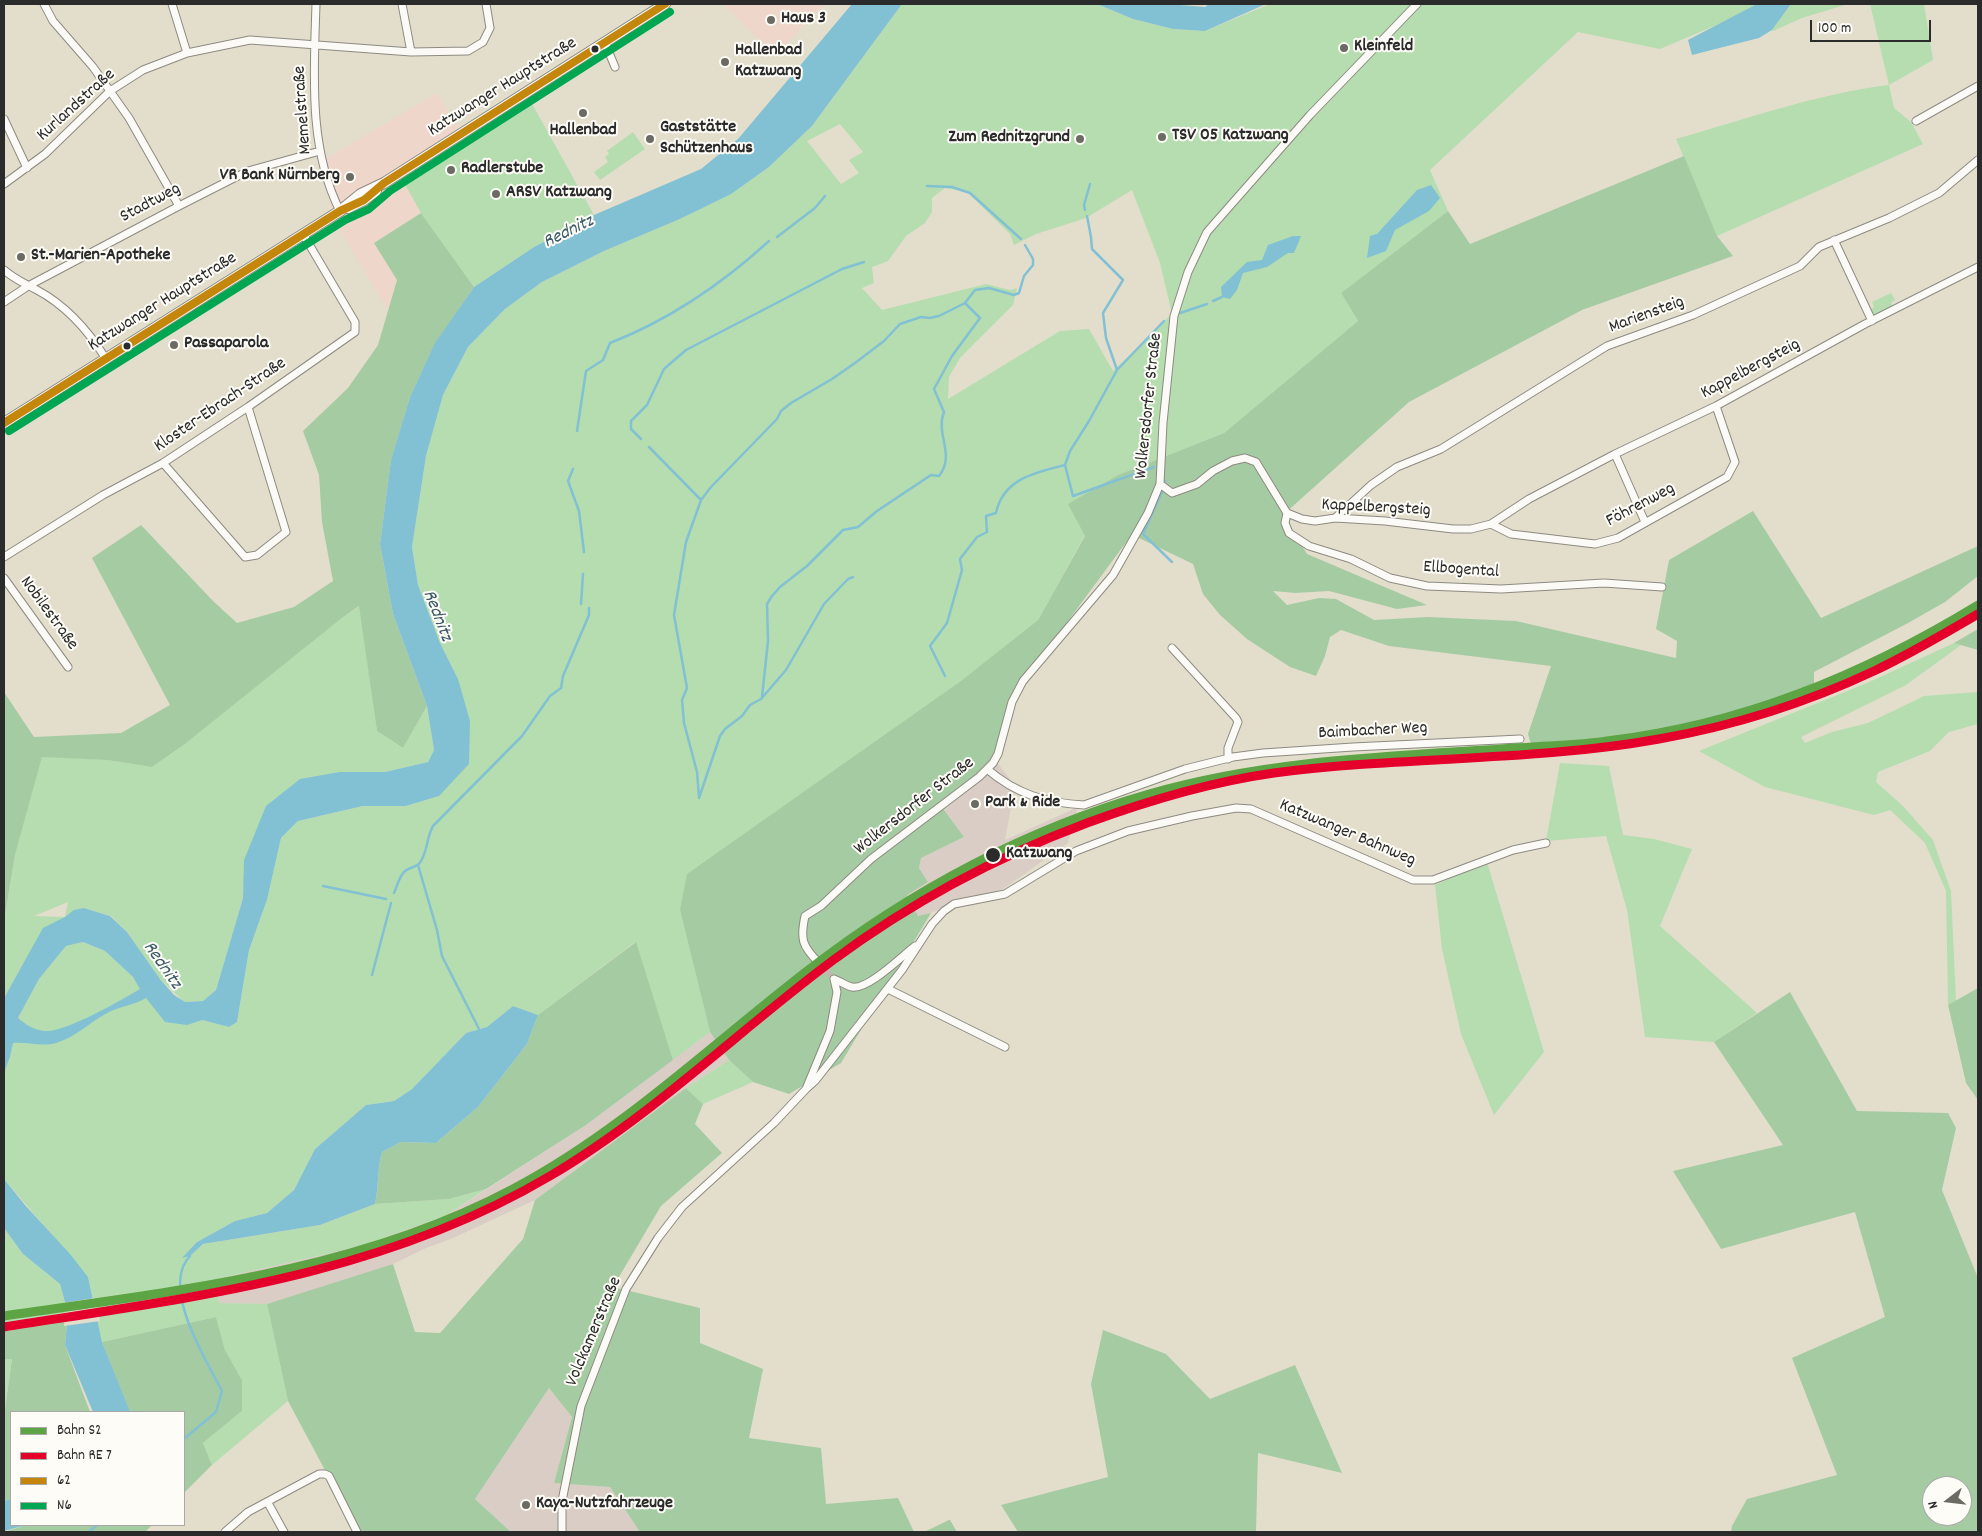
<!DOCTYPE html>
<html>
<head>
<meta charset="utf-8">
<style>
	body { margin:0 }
	#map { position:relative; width:1982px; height:1536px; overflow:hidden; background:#e3decc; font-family:Dekko,sans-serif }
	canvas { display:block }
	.frame { position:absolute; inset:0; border:5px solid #2b2b2b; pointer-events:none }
	.legend { position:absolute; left:10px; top:1411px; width:175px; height:115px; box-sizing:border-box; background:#fdfcf7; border:1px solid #a9a8a5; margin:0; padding:6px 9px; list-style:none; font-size:15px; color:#2b2b2b }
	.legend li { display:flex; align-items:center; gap:10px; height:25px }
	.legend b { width:25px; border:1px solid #a9a8a5 }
	.north { position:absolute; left:1922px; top:1476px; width:50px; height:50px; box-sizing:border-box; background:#fdfcf7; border:1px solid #a9a8a5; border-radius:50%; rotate:254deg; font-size:14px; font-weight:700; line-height:20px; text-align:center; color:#2b2b2b }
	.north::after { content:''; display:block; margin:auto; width:18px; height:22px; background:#6b6a63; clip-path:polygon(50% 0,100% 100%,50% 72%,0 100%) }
	.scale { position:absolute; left:1810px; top:20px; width:121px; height:22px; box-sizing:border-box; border:2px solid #2b2b2b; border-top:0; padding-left:6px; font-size:15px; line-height:18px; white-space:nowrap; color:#2b2b2b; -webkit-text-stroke:4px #fdfcf7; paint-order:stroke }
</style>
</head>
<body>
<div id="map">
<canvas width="1982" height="1536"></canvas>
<div class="frame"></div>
<ul class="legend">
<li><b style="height:6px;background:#5ca444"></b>Bahn S2</li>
<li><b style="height:6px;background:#e4002b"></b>Bahn RE 7</li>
<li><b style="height:6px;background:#c4870b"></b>62</li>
<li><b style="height:6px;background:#00a651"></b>N6</li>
</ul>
<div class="north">N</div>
<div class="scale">100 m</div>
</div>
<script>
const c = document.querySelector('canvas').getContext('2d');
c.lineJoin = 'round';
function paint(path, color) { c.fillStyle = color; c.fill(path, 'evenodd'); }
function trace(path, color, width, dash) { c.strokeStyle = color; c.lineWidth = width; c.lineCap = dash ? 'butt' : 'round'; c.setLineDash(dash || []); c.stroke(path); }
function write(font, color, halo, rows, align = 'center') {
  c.font = font + ' Dekko,sans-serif'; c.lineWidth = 4; c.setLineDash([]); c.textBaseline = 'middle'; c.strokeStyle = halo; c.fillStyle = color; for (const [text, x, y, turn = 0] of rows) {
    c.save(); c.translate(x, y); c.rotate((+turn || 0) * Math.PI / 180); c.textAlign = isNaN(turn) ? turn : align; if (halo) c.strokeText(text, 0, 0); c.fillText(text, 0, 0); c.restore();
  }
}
const built = new Path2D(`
	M723,4H825L775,55Z
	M437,93L462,134L399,174L421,213L374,243L397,280L388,310L332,217L322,161Z`);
const industrial = new Path2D(`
	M993,757L1015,786L1005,840L1078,807L1068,843L1003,889L918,917L907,894L928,882L919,868L921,858L964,837L944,811Z
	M710,1032L729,1060L686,1088L535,1200L451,1239L426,1248L393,1264L331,1285L267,1304L219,1303L216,1279L361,1246L447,1215L586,1125Z
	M549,1388L572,1417L554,1483L610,1487L640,1532H511L475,1499Z`);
const green = new Path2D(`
	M902,4H1097L1133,19L1173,29L1205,31L1270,4H1757L1733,18L1660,49L1578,32L1430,170L1448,211L1341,293L1358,321L1224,433L1118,475L1069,504L1085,535L1038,620L680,910L710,1032L673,1060L635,942L538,1015L513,1006L487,1027L466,1033L412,1089L394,1101L366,1105L315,1149L294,1190L267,1213L235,1221L197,1242L190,1256L203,1244L320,1225L375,1204L449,1199L486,1189L447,1215L361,1246L216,1279L219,1303L267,1304L288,1401L212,1465L203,1443L242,1411V1380L225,1350L216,1317L102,1342L88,1277L4,1179V1073L10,1057L17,1020L39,979L66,946L83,942L105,951L133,977L202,1020L229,1027L237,1022L249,950L267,900L281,838L298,821L363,806H406L439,796L458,679L440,643L418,585L412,547L426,456L443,395L468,347L505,309L542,282L604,251L680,219L730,194L769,167L812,126ZM840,124L863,152L849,160L859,173L841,184L807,141ZM945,188L967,192L1010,234L1014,245L1036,234L1086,218L1132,190L1160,263L1172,314L1113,371L1089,329L1060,331L948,399L949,377L960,358L1013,305L1017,288L1010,290L986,284L882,310L862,288L874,283L872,267L888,261L906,236L925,223L932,212V198Z
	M1791,4H1848L1802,18L1773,31L1772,30Z
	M1870,4H1924L1933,60L1889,85L1894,108L1911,122L1923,144L1717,236L1676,139C1746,119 1816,94 1889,85Z
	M526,93L594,215L534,247L474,287L421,213L399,174Z
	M633,132L645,149L600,180L594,172L608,162L605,157L609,154L607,151Z
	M1891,293L1895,300L1891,303L1893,307L1876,316L1870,310L1874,307L1872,302Z
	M360,606L377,731L403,748L427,706L434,750L428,762L385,772H340L245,860L243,898L216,990L203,1001L184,1002L160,979L127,932L111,916L84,908L20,970L4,998V921L15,855L42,756L107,760L152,767L185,744L342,618ZM68,902L65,917L34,916Z
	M1954,643L1961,645L1906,685L1801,737L1805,743L1832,732L1868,723L1924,696L1978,692V724L1949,732L1930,751L1878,772L1876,782L1903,806L1933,840L1951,891L1956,1001L1948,1005L1946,891L1925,843L1890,810L1874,815L1765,787L1699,751L1867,683Z
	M1560,763L1609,766L1623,835L1654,839L1692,849L1660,926L1757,1013L1714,1042L1645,1037L1627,910L1606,836L1546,841Z
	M1487,862L1544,1052L1494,1115L1461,1034L1442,949L1435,885Z
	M729,1060L753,1082L703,1104L686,1088Z
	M4,1228L23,1254L60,1284L68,1313L4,1332Z
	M12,1358L4,1416V1359Z`);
const forest = new Path2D(`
	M1684,156L1717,236L1733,256L1582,310L1409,402L1283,515L1307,554L1427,605L1397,609L1329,591L1295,593L1273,591L1287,605L1319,598L1336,599L1374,620L1428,617L1516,621L1676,658L1677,641L1656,629L1669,560L1753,511L1821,618L1978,546V576L1945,602L1908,623L1814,672V687L1722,717L1628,736L1543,745L1542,743L1531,744L1528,734L1551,666L1389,646L1341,630L1330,637L1325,656L1316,676L1290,667L1247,639L1220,615L1203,594L1193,564L1139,538L1133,533L1014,694L993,757L944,810L964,837L921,858L919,868L928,882L907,895L918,916L931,913L841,1063L789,1094L753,1082L729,1060L710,1032L680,910L687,874L961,681L1038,620L1085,536L1068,504L1118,475L1224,433L1358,321L1341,293L1448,211L1470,244Z
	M421,213L474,287L435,344L410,397L391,461L380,544L393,614L427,706L403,748L377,731L359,606L342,618L185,744L152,767L107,760L42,757L15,855L4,921V692L34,737L121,733L170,705L92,558L141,525L213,601L237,623L294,607L333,581L322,522L319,475L303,431L348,388L378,345L397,280L374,243Z
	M1978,629V650L1954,643Z
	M636,942L673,1060L586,1125L486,1189L449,1199L375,1204C379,1186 377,1170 382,1152L401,1142L436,1143L478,1107L527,1044L538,1015Z
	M1978,988V1100L1966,1083L1948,1005Z
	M1790,992L1857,1111L1948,1113L1956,1128L1942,1190L1978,1278V1532H1731L1732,1526L1747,1499L1837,1475L1792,1358L1885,1317L1855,1212L1721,1249L1673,1171L1783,1145L1714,1042ZM1932,1486H1962V1516H1932Z
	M686,1088L703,1104L695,1124L722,1153L661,1206L613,1287L700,1308V1343L763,1369L749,1438L821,1448L826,1504L898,1498L914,1532H640L610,1487L554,1483L572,1417L549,1388L475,1499L511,1532H358L288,1401L267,1304L393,1264L415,1332L440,1333L523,1239L535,1200Z
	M68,1313L65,1345L90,1412H11V1499L4,1501V1416L12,1359H4V1332Z
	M216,1317L225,1350L242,1380V1411L203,1443L212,1465L184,1493V1412H129L102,1342Z
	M1103,1330L1166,1354L1210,1399L1295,1365L1342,1473L1258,1453L1256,1532H1018L1001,1505L1108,1477L1091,1384Z
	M950,1520L957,1532H924L949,1520Z
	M26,1525H152L145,1532H4Z`);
const water = new Path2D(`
	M852,4H902L812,126L769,167L731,194L680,219L604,251L542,282L505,309L468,347L443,395L426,456L412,547L418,585L440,643L458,679L470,721L469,764L439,796L406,806H363L298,821L281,838L267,900L249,950L237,1022L229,1027L202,1020L187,1025L165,1022L146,998C132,1006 121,1006 109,1012C91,1021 76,1037 56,1043C42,1047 27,1042 13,1043L10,1057L4,1073V998L43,928L65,917L74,910L84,908L110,916L127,932L160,979L174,995L185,1002L203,1001L216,990L243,898L244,860L266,806L300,779L340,772H385L428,762L434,750L427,706L393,614L380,544L391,460L410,397L435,343L474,287L534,247L594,215L701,169L738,139ZM83,942L105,951L133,977L140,989C122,1000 64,1033 45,1031C34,1030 26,1025 18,1018L39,979L66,946Z
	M1097,4H1168L1205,7L1209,4H1266L1205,31L1173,29L1133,19Z
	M1757,4H1791L1772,30L1759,38L1692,55L1688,40Z
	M1431,185L1440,198L1429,211L1395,230L1386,251L1367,258L1370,236L1377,234L1417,190Z
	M1293,236H1301L1294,253H1288L1267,267L1243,273L1237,290L1230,299L1222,297L1221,287L1247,262L1262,260L1268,245Z
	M513,1006L538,1015L527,1044L478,1107L436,1143L401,1142L382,1152C377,1170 379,1186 375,1204L320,1225L203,1244L190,1256L182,1258L197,1242L235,1221L267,1213L294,1190L315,1149L366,1105L394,1101L412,1089L466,1033L487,1027Z
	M4,1179L25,1205L70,1254L88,1277L102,1342L130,1412H93L65,1345L68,1313L60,1284L23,1254L4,1228Z
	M11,1499V1525H26L4,1531V1501Z`);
const pier = new Path2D(`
	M95,1298L100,1321L64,1326L65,1313L62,1303Z`);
const stream = new Path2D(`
	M927,186L952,187L970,193L1021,239
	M1085,210L1084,205L1090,184
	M1087,216L1091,237L1092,249L1123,280L1103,313L1106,338L1117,370L1089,421L1070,451L1065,465L1073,496L1154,467
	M777,237L815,208L825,196
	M1213,301L1222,297
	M1180,313L1207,304
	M1117,370L1164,321
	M577,431L586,371L603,360L610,343C669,320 723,283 769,241
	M641,439L631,429V421L647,405L664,369L686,350L842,269L864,262
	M649,447L701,500
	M573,469L568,481L579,511L584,552
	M1165,482V481
	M1162,492L1143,534L1172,562
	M853,577L848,579L824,604L786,670L761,699L750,705L742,716L725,729L720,736L699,798L697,772L684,723L682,700L687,688L674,615L686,542L701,500L711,487L777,419L781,411L791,403L832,379L855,363L884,341L900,324L921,317L930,318L939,316L965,303
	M581,604L583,574
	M945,676L930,646L947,623L962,570L960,559L977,537L987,532L986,516L996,513C1003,479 1036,472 1065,465
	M762,697L768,641L767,604L772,596L780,587L807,566L843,530L858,527L877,511L931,475L939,476C956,455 935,434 944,412L934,389L952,356L980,318L965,303L975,290L989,288L1014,295L1019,293L1024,276L1033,265V259L1025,245
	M418,865L437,930L442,956L479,1029
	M323,886L386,899
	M394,893C397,887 399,876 405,871C409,868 415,867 419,864C428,853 426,838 433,826L522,736L550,696L561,688L563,676L589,615V608
	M372,975L391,903
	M184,1439L216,1412L222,1391C206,1360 160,1287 190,1256
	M89,1532L97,1525`);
const minorTunnel = new Path2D(`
	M819,963L834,979`);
const minor = new Path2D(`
	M44,4L53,21L93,67L129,118L179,206
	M172,4L187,53
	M316,4C314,72 308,148 340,211
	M402,4L411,52
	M605,43L615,67
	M4,119L27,168
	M1916,121L1978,86
	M4,184L45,154L110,91L143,70L187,53L250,40L411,52L468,51L483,42L490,28L486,4
	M1834,240L1872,321
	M4,270C17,281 23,282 37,290C67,306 88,330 106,359
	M4,302L28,286L179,206L248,171L320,151
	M1615,454L1645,522
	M163,463L245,557L257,555L286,532L248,407
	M1160,484L1172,493L1197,484L1213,471L1232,461L1245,458L1256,462L1287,513L1302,519L1315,521L1335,518L1385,521L1453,529H1471L1491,524L1529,499L1615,454L1716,406L1865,324L1978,267
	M1287,513L1285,523L1289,533L1309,546L1351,559L1390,578L1427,586L1501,589L1604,583L1662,587
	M1335,518L1371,485L1397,467L1441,449L1607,346L1693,315L1800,266L1819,247L1889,218L1939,193L1978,160
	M1491,524L1511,534L1595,544L1618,538L1727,477L1735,462L1716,406
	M4,557L103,495L163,463L248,407L355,332V322L303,234
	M4,578L68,667
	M1172,648L1236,718L1238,722L1228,748V759
	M987,769C1016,794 1046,803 1084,805L1185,769L1233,757L1263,753L1353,747L1520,739
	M819,963C802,946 800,939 805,916L821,906L871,859L979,777L993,763L998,754L1012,702L1023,681L1113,575L1148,513L1160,484L1163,423L1174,316L1188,272L1207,232L1310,115L1417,4
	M834,979C840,981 846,986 852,987C868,990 902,956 915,946
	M888,989L1005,1047
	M806,1089L815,1081L902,970L932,924L944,911L954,904L1005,894L1076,851L1128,831L1192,816L1236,808L1251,809L1413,880H1433L1513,850L1546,843
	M268,1503L284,1532
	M225,1532L248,1512L319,1474H325L329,1476L357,1532
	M562,1532V1501L581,1406L626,1289L658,1238L682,1207L774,1123L806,1089L830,1031L837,992L834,979`);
const secondary = new Path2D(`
	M348,208L364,200L376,191
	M4,423L340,211L361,194L384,183L665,4`);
const bus1 = new Path2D(`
	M4,423L340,211L364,200L384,183L665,4`);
const bus2 = new Path2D(`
	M9,431L345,220L369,209L390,191L670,12`);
const rail1 = new Path2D(`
	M4,1316C176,1291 357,1272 513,1189C621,1132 711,1045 807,971C909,892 1024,830 1149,794C1273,758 1404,756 1532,747C1557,745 1583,745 1607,741C1742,725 1863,675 1978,605`);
const rail2 = new Path2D(`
	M4,1327C194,1297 381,1276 550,1176C652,1116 737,1032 832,961C910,903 996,857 1087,823C1147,801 1210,782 1274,773C1402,756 1532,762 1659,739C1733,726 1806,703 1874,671C1910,654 1944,634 1978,614`);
const markers = [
	[771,20,5,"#6b6a63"],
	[1344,48,5,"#6b6a63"],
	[595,49,4.5,"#2b2b2b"],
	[725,62,5,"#6b6a63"],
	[583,113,5,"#6b6a63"],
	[1162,137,5,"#6b6a63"],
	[650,139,5,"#6b6a63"],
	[1080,139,5,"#6b6a63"],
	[451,170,5,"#6b6a63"],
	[350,177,5,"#6b6a63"],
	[496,194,5,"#6b6a63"],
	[21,257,5,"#6b6a63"],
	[174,345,5,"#6b6a63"],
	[127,346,4.5,"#2b2b2b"],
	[975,804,5,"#6b6a63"],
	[993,855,8,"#2b2b2b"],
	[526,1505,5,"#6b6a63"]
];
const poiNames = [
	["Haus 3",781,20],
	["Kleinfeld",1354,48],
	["Hallenbad",735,52],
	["Katzwang",735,73],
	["Gaststätte",660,129],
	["Schützenhaus",660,150],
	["Hallenbad",583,132,"center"],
	["TSV 05 Katzwang",1172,137],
	["Zum Rednitzgrund",1070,139,"right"],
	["Radlerstube",461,170],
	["VR Bank Nürnberg",340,177,"right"],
	["ARSV Katzwang",506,194],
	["St.-Marien-Apotheke",31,257],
	["Passaparola",184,345],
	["Park & Ride",985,804],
	["Kaya-Nutzfahrzeuge",536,1505]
];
const streetNames = [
	["Katzwanger Hauptstraße",503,88,-32],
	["Kurlandstraße",77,106,-42],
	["Memelstraße",304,110,-94],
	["Stadtweg",151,204,-28],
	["Katzwanger Hauptstraße",163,303,-32],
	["Mariensteig",1647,316,-20],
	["Kappelbergsteig",1751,370,-28],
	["Kloster-Ebrach-Straße",221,406,-34],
	["Wolkersdorfer Straße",1150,406,-84],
	["Föhrenweg",1641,506,-28],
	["Kappelbergsteig",1376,509,3],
	["Ellbogental",1461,571,4],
	["Nobilestraße",48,614,54],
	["Baimbacher Weg",1373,732,-3],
	["Wolkersdorfer Straße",915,807,-38],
	["Katzwanger Bahnweg",1347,834,23],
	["Volckamerstraße",595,1332,-67]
];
const stopNames = [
	["Katzwang",1006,855]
];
const waterNames = [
	["Rednitz",569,233,-26],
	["Rednitz",436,616,69],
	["Rednitz",161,966,55]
];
paint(built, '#eed7ca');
paint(industrial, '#dacdc5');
paint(green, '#b5ddb0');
paint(forest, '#a5cba3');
paint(water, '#82c1d4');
paint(pier, '#e3decc');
trace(stream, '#82c1d4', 2.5);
trace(minorTunnel, '#bebaac', 7, [7, 3.5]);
trace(minor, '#8d8a81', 9);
trace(secondary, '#8d8a81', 12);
trace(minor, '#fbfaf7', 7);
trace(secondary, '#fbfaf7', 10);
trace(bus1, '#c4870b', 8);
trace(bus2, '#00a651', 8);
trace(rail1, '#5ca444', 9);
trace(rail2, '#e4002b', 9);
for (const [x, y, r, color] of markers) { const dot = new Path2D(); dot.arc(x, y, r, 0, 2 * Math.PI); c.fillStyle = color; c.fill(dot); trace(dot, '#fdfcf7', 2); }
write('bold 18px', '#2b2b2b', '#fdfcf7', poiNames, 'left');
write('18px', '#2b2b2b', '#fdfcf7', streetNames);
write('bold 18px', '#2b2b2b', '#fdfcf7', stopNames, 'left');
write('italic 19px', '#3b5b67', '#fdfcf7', waterNames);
</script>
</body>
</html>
